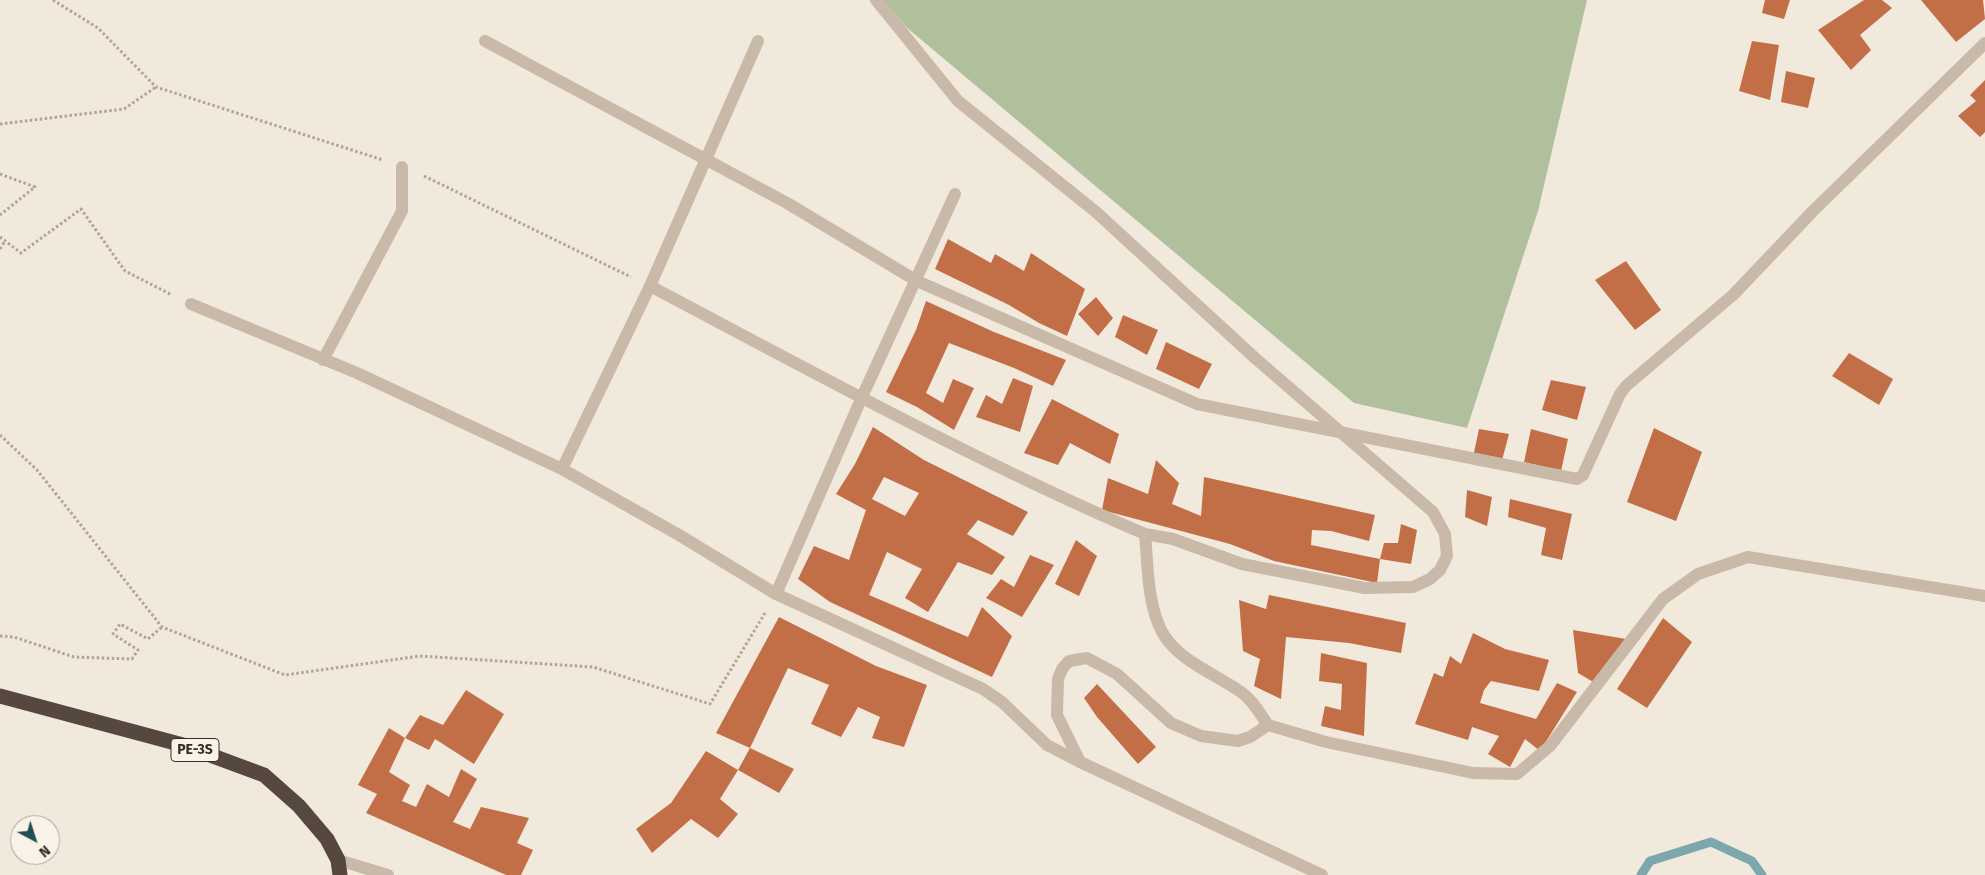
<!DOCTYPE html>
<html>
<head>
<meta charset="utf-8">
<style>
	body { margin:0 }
	#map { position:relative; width:1985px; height:875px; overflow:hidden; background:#f1e9dc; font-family:"Fira Sans",sans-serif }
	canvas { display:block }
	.north { position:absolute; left:10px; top:815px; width:50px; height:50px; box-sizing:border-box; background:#f9f2e8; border:1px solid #aba39b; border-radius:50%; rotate:140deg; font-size:14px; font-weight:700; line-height:20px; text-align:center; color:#362d28 }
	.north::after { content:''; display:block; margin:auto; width:18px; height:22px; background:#1f4e56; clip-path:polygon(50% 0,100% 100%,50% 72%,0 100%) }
</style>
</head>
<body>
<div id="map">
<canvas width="1985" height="875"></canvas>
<div class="north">N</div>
</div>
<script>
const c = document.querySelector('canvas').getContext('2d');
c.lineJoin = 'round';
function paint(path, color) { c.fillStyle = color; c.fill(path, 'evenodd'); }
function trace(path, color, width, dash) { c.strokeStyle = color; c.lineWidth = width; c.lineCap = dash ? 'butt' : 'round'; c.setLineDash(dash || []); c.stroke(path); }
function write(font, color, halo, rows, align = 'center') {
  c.font = font + ' "Fira Sans",sans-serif'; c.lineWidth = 4; c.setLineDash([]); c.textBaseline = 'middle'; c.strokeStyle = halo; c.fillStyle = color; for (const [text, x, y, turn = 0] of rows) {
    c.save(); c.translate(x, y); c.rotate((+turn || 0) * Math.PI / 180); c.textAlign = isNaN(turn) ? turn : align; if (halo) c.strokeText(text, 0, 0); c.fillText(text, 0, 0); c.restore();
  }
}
const green = new Path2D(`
	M883,0H1587L1538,211L1467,428L1354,403L906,27Z`);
const stream = new Path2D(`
	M1641,875L1650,861L1711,842L1752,861L1762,875`);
const building = new Path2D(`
	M1765,0H1790L1784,19L1762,13Z
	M1864,0H1882L1892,8L1860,35L1871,50L1851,70L1818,30Z
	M1921,0H1983L1985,19L1956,42Z
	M1752,41L1779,45L1770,100L1739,91Z
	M1786,71L1815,78L1808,108L1781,102Z
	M1985,80V132L1980,137L1958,116L1976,101L1970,95Z
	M948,239L991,263L995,254L1024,271L1031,253L1085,289L1067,336L1039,323L1009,305L935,269Z
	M1626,261L1661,310L1635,330L1595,280Z
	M1096,297L1113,318L1098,336L1078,314Z
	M926,301L994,332L1066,360L1053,386L1014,368L949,343L926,393L943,403L953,379L974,388L954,430L917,407L886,392L916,330Z
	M1123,315L1158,330L1147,355L1115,337Z
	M1166,342L1212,364L1199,389L1156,369Z
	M1849,353L1893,379L1879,405L1832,376Z
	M1013,378L1033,386L1020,432L976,417L986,395L1002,404Z
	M1551,380L1586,387L1577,420L1542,410Z
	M1052,399L1119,434L1110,464L1070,443L1058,465L1024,453Z
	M873,427L924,460L1028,512L1013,536L978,520L967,534L1005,557L992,575L958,562L928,612L905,598L922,569L887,552L869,595L968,637L982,607L1012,636L992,677L830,602L798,579L814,546L849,560L866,510L836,494L855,464ZM884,477L919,493L905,516L872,499Z
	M1654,428L1702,452L1676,521L1627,502Z
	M1479,429L1509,434L1501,464L1473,457Z
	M1531,429L1568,439L1561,471L1524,462Z
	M1156,460L1179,483L1172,504L1201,516L1204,477L1375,515L1369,541L1331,531L1312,530L1311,545L1380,559L1377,583L1274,561L1230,544L1102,510L1108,478L1148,494Z
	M1467,490L1492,497L1487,526L1465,517Z
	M1510,499L1572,514L1562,560L1541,555L1546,528L1508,517Z
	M1401,524L1417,530L1411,564L1380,559L1384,543H1398Z
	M1076,540L1097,556L1079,596L1055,584Z
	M1030,555L1054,565L1022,617L986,598L1001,579L1014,587Z
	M1269,595L1406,623L1401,653L1349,643L1286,637L1281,699L1254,686L1260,659L1243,651L1239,600L1266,609Z
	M779,617L876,666L927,685L904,747L872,738L880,717L858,707L841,737L811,724L829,685L788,668L750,748L716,733Z
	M1663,618L1692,642L1647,708L1617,689Z
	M1573,630L1626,639L1595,683L1578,673Z
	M1473,633L1505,649L1549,660L1539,691L1491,681L1484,690L1480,703L1536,719L1557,683L1577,692L1540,751L1525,739L1510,767L1488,754L1499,736L1472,727L1468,740L1415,724L1434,673L1443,677L1450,656L1461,664Z
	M1321,653L1367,663L1364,736L1321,726L1325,706L1341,710L1342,684L1319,681Z
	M1097,684L1156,747L1138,764L1097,717L1084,698Z
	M466,690L504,714L474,764L435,739L429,750L405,738L420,715L443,725Z
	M389,728L405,738L389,772L410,785L402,801L416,807L427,784L449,797L461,769L477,779L453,822L470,829L481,807L529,818L517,843L533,850L521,875H506L366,813L377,794L358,785Z
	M750,748L794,769L779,793L738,770Z
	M706,751L738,770L720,799L738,814L718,838L691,819L652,853L636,829L671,803Z`);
const path = new Path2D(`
	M53,0L98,28L156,87L383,160
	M0,124L124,109L156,87
	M0,174L35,187L0,215
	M424,176L631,277
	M0,237L21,253L81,209L125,271L172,295
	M0,249L5,241
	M0,435L37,470L162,627L285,675L420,656L593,667L710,704L765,613
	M0,636L14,637L74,657L132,659L138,650L113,634L120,624L148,639L162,627`);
const minor = new Path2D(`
	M876,0L958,101L1096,212L1255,358L1433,512L1445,534L1447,556L1440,570L1430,579L1413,587L1365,588L1242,564L1173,539L1145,534C1148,566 1147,603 1162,632C1178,661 1216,674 1241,692C1253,700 1260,714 1268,725L1250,737L1238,741L1201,736L1171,723L1117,674L1087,658L1069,661L1062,669L1058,679L1057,715L1080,762L1322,875
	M485,41L787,203L917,281L1197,404L1577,479L1583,475L1620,394L1626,386L1733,295L1813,211L1985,43
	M650,286C813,372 975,461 1145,534
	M191,304L357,373L562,469L679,535L776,594L983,689L1002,702L1047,745L1080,762
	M323,360L402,211V167
	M562,469L650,286L758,41
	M776,594L862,397L955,194
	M1268,725L1326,742L1473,773L1517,774L1550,746L1663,599L1698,574L1748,557L1985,596
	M338,860L388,875`);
const highway = new Path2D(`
	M0,696L183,745L264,775L299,806L327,839L338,860L340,875`);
const shields = [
	[195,750,48]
];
const shieldNames = [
	["PE-3S",195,750]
];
paint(green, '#b1c09c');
trace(stream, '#7ba7ad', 9);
paint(building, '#c26f48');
trace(path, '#b4a492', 3, [2.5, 2.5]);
trace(minor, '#c9b9a8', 12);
trace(highway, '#56483f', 15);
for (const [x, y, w] of shields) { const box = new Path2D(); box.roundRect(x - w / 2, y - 11.5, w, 23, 4); c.fillStyle = '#f9f2e8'; c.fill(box); trace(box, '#362d28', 1); }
write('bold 14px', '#362d28', null, shieldNames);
</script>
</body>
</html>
